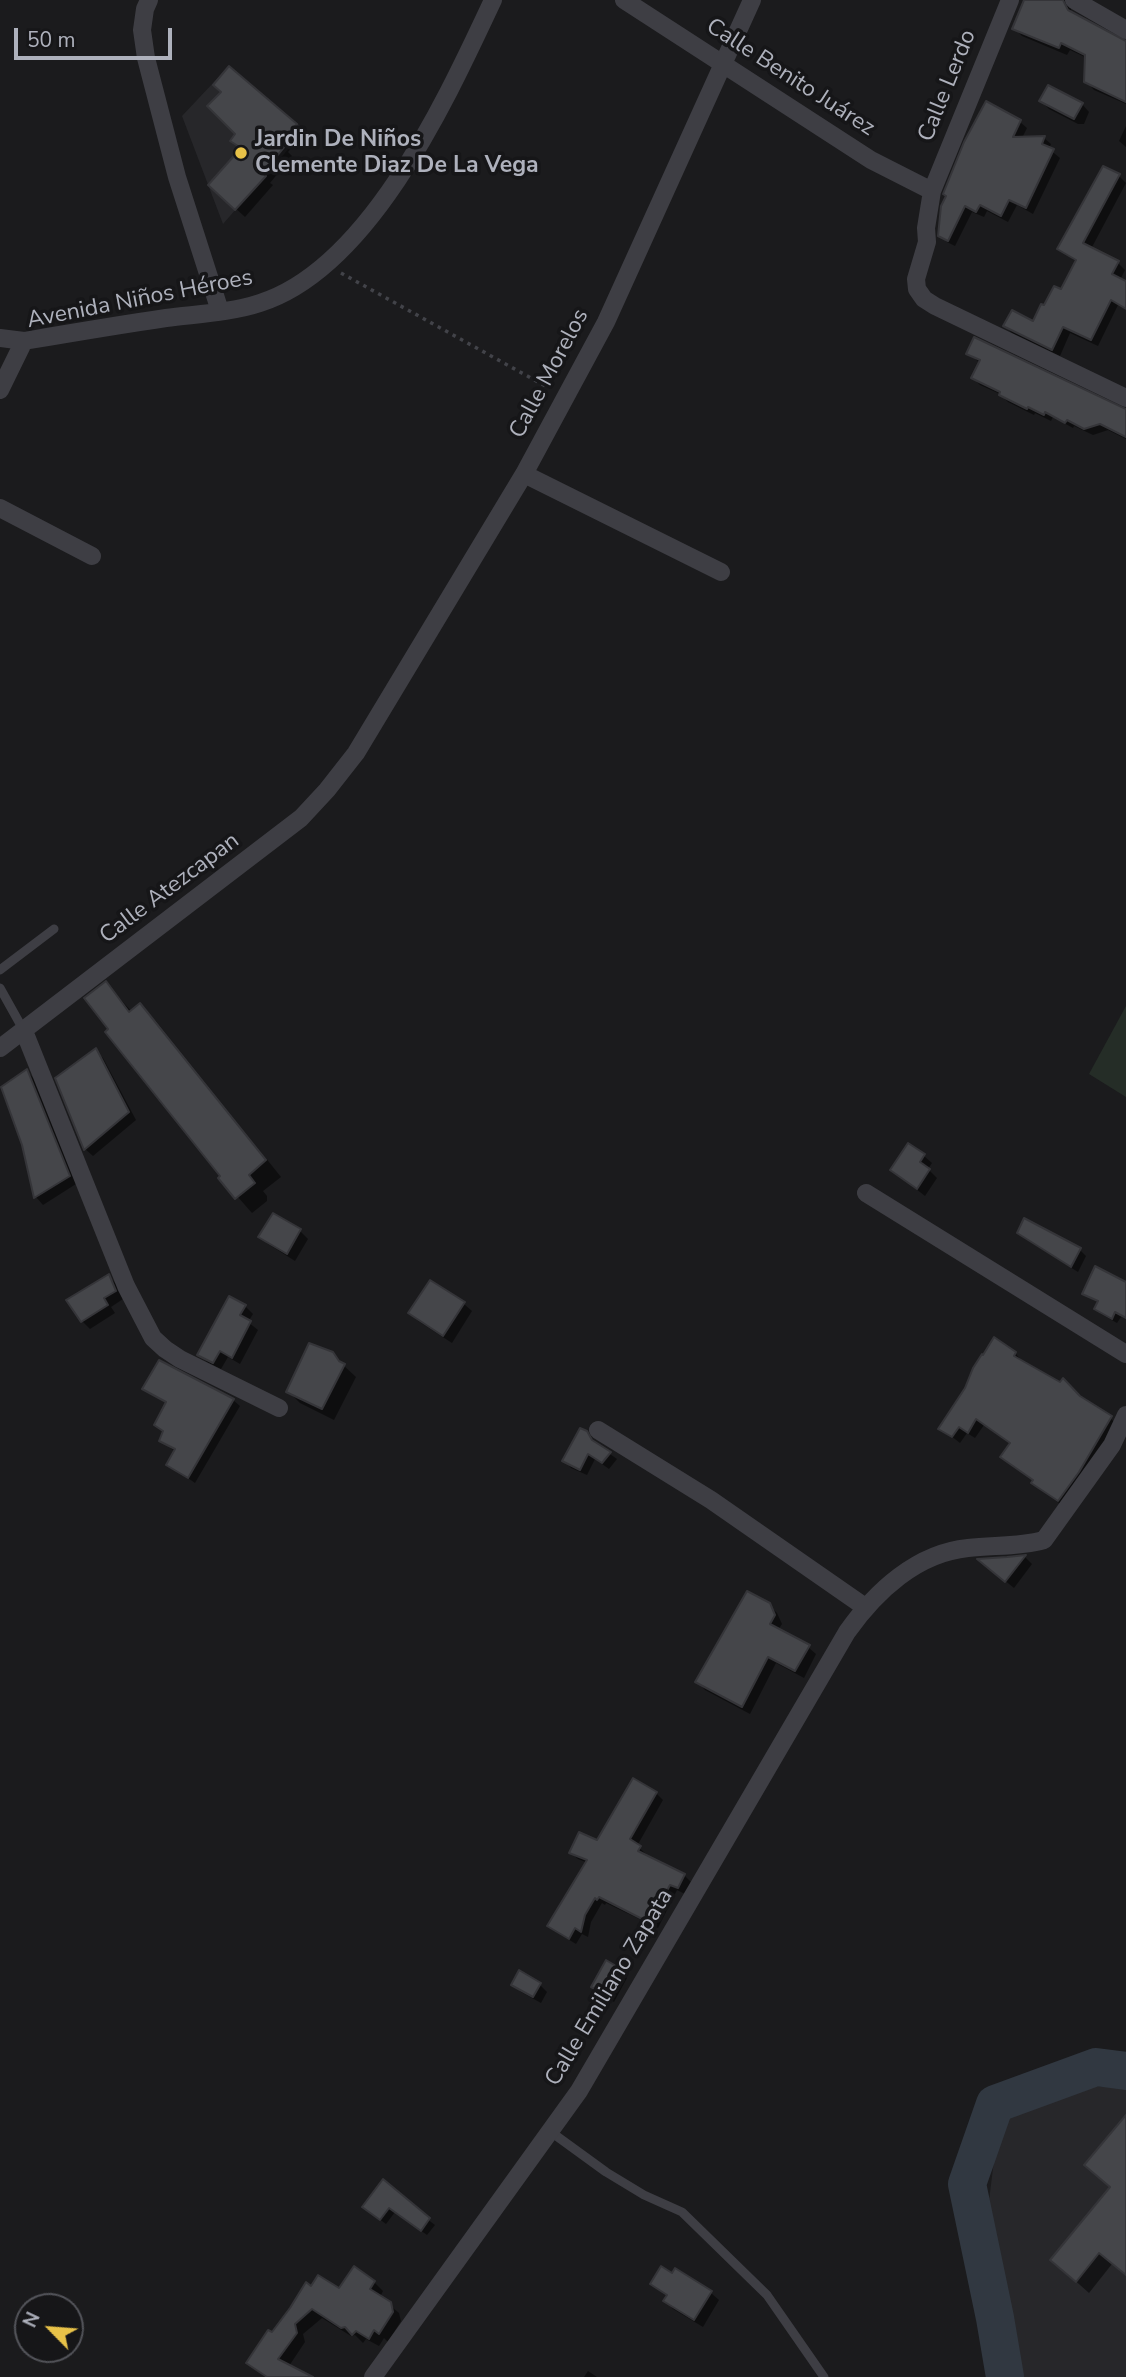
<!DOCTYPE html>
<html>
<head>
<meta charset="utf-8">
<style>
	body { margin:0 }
	#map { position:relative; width:1126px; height:2377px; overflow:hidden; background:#1b1b1d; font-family:"Nunito Sans",sans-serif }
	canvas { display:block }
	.north { position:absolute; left:14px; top:2293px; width:70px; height:70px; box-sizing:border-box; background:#161618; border:2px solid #53545a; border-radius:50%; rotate:295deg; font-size:19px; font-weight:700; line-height:28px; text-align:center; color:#aeb1bc }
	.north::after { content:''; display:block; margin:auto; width:24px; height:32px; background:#e8c248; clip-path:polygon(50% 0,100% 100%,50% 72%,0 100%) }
	.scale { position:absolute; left:14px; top:28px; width:158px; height:32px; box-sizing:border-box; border:4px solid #aeb1bc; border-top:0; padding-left:9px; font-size:21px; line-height:24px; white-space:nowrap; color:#aeb1bc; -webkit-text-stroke:5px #161618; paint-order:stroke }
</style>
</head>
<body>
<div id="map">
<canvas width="1126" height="2377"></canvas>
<div class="north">N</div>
<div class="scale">50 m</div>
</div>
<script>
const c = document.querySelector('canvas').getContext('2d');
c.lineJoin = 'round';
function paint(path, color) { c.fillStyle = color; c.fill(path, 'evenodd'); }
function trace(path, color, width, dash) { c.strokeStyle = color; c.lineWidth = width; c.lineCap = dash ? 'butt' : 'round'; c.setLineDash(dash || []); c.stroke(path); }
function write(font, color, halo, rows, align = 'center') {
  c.font = font + ' "Nunito Sans",sans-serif'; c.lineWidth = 7; c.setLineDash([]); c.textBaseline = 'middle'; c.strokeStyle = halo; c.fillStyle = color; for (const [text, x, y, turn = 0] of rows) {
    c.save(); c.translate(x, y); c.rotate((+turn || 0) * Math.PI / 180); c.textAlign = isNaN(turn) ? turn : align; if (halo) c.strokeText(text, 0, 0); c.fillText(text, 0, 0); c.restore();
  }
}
const built = new Path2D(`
	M229,66L305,130L223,224L182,116Z
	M1082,2085L1126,2088V2377H1017L1010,2323L987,2217L996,2144L1011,2109Z`);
const green = new Path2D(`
	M1126,1006V1097L1089,1074Z`);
const shadow = new Path2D(`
	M1026,0H1066L1071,5V13L1126,41V104L1094,90L1086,81L1087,58L1070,50L1067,55L1022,36L1014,28Z
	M1041,101L1082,104L1089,112L1084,124H1078L1049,109Z
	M1020,122L1027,128L1022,138H1044L1051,144L1049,149L1060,158L1033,214L1017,205L1008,222L987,211L984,217L972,212L955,246L947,242L940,235Z
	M295,125L304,133L288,152L292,156L270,183L273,185L245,217L210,185L241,149L232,140Z
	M1126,126V147L1119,141Z
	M1119,176L1126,183L1091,249L1118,263L1125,270L1120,280L1126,283V310L1118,305L1098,346L1070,333L1060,356L1012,333L1005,326L1034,323L1045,307L1062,292L1077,262L1059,249Z
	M968,353L1126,410V439L1108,430L1093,435L1074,426L1073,428L1053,417L1051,421L1035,413L1034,415L1008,402L1000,394L980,385L973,378L980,363Z
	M106,983L132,1012L140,1005L156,1021L281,1177L263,1191L267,1196V1201L252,1213L221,1178L223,1176L110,1029Z
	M96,1051L103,1058L136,1120L93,1156L85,1149L57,1079Z
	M27,1071L34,1079L76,1184L43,1205L36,1197L24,1145Z
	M924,1156L932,1163L928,1169L937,1178L925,1196L892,1170Z
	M273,1215L300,1231L308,1239L295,1261L268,1244L260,1236Z
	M1025,1221L1080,1250L1086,1256L1078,1272L1025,1239L1019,1233Z
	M109,1276L116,1284L123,1299L111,1307L115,1313L90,1329L82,1321Z
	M1126,1288V1319L1121,1317L1117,1323L1101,1314L1096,1309L1099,1303L1085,1294Z
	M464,1304L472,1311L452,1343L418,1321L410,1313Z
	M245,1306L253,1314L248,1322L258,1330L240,1364L228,1357L221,1369L207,1362L199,1354Z
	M1015,1353L1022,1361L1110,1418L1118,1425L1065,1507L1040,1490L1034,1481L1002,1457L1011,1445L984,1425L975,1438L967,1433L960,1443L941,1428Z
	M342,1364L356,1377L334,1420L300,1403L288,1391Z
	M144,1389L233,1400L240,1406L195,1483L168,1464L176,1452L161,1441L164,1433L156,1425L167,1404Z
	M586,1433L596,1444L617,1459L609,1469L595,1459L587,1475L571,1468L565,1461Z
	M1025,1557L1032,1564L1014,1588L987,1566L1007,1559Z
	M769,1605L777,1613L782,1624L778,1630L808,1647L816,1654L804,1678L776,1663L750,1714L705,1690L698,1682Z
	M656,1793L663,1800L637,1846L646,1854L645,1856L684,1875L691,1882L685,1894L677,1890L658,1928L606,1903L605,1905L602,1903L591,1922L588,1937L582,1934L576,1944L556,1932L549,1926L588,1863L578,1859L571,1853L598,1843Z
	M620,1970L627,1978L614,2002L601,1994L593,1986Z
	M539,1984L547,1992L541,2003L521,1992L513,1985Z
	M1126,2125V2275L1112,2264L1089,2293L1052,2260L1112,2188Z
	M410,2202L414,2209L435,2225L427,2235L395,2212L386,2224L370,2212Z
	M374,2282L383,2291L380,2297L399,2313L401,2321L388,2342L384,2338L379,2346L366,2339L363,2343L355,2335L351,2336L322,2318L303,2334L305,2342L289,2366L308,2377H265L249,2363L311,2288L340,2290Z
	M652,2284L711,2293L719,2300L703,2327L673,2309L666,2301L668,2297Z
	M588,2371L597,2377H584Z`);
const river = new Path2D(`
	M1005,2377L995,2318L967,2184L995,2104L1096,2067L1126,2071`);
const building = new Path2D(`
	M1024,0H1063L1068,10L1126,41V102L1084,82L1085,55L1061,43L1059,48L1012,29Z
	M229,66L297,124L280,143L285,146L263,173L266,176L235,210L208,185L241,148L230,141L235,134L207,106L221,92L213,85Z
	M1048,85L1083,103L1074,119L1039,101Z
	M986,101L1021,120L1013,137L1045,136L1042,144L1054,149L1026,208L1009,200L1001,216L980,205L976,212L965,206L948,241L938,236L941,206L946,196L943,194L964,142Z
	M1103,166L1120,174L1083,243L1119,261L1112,274L1126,281V309L1111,300L1091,340L1063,327L1052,350L1003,326L1012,310L1033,321L1041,304L1044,305L1054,286L1061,289L1076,260L1057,249Z
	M974,337L1126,409V437L1100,424L1084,429L1067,420L1065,423L1045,412L1044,415L1028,407L1027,409L999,395L1000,392L971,378L980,360L966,354Z
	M106,981L129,1012L140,1003L266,1160L249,1175L255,1183L235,1199L218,1178L220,1176L105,1032L108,1029L84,998Z
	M96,1048L129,1112L84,1150L55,1078Z
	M27,1069L70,1176L34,1198L22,1145L1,1087Z
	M908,1143L925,1154L920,1162L930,1169L917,1189L890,1170Z
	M273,1213L301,1229L287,1254L258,1237Z
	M1024,1218L1081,1248L1071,1267L1017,1233Z
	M1095,1266L1126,1282V1318L1115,1312L1112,1319L1094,1309L1098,1301L1082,1294Z
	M109,1274L116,1291L104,1298L108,1305L81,1322L66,1300Z
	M430,1280L465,1302L443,1336L408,1313Z
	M229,1296L246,1305L240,1315L251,1321L232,1358L220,1351L213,1363L197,1355Z
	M994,1337L1016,1352L1014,1356L1060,1382L1063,1378L1080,1396L1112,1416L1079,1472L1058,1501L1031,1483L1033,1480L1000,1457L1010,1443L976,1419L968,1433L959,1427L952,1437L938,1429L965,1388L973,1368L982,1354L983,1355Z
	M309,1343L333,1352L339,1361L345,1364L322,1409L286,1392Z
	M159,1360L234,1399L188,1478L166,1465L175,1449L159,1441L163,1431L154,1425L166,1402L142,1389Z
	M580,1428L587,1431L592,1440L611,1452L602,1463L588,1454L580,1470L562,1461Z
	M1026,1555L1005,1582L977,1559L1007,1557Z
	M747,1591L770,1603L775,1615L770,1624L810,1645L795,1671L768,1657L742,1707L695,1682Z
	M633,1778L657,1792L630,1839L641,1846L638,1851L685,1874L678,1888L670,1885L650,1923L599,1897L597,1900L595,1898L585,1915L581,1932L575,1928L569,1939L547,1926L587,1860L569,1853L579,1832L597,1840Z
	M606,1960L621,1969L606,1995L591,1987Z
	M519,1970L541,1983L533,1997L511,1985Z
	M1126,2115V2275L1099,2253L1076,2282L1050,2260L1110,2187L1084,2165Z
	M383,2179L430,2218L421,2231L389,2208L380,2220L362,2207Z
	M354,2266L375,2281L370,2289L391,2302L393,2312L379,2334L374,2330L369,2339L356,2331L352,2335L345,2327L341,2328L312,2309L295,2324L297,2333L278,2359L313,2377H267L246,2363L268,2330L272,2332L290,2308L306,2282L311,2286L318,2275L339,2288Z
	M661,2266L672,2273L675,2268L712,2291L694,2320L663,2301L667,2295L650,2284Z`);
const path = new Path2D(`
	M341,273L549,388`);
const lane = new Path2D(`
	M0,970L54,929
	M0,988L24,1031
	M551,2132L606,2172L644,2195L682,2212L767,2295L824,2377`);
const street = new Path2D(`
	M149,0L145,9L142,30L146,58L177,177L220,311
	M624,0L871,160L932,191
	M1010,0L932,191L926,228L927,242L916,279L917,289L924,299L935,306L1126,398
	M1074,0L1126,30
	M0,338L24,341C71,333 118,325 166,318C196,314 230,313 260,303C370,268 447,98 493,0
	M0,390L24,341
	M524,474L721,572
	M0,508L92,556
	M24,1031L126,1286L153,1338L165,1349L180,1359L279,1408
	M0,1048L301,818L327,790L356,753L524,474L606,322L752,0
	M866,1193L1126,1354
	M598,1430L711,1500L865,1607
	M373,2377L579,2091L847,1632C876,1591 917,1553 968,1548C994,1545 1019,1547 1044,1540L1112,1445L1126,1415`);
const markers = [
	[241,153,7,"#e8c248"]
];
const streetNames = [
	["Calle Benito Juárez",790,78,33],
	["Calle Lerdo",948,86,-68],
	["Avenida Niños Héroes",140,300,-11],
	["Calle Morelos",550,374,-62],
	["Calle Atezcapan",170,889,-37],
	["Calle Emiliano Zapata",610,1988,-59]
];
const poiNames = [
	["Jardin De Niños",255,140],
	["Clemente Diaz De La Vega",255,166]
];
paint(built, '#27272a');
paint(green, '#252d27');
paint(shadow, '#0007');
trace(river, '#313841', 38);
paint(building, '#45464a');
trace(building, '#353539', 2);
trace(path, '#424349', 3.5, [3.5, 5]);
trace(lane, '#3e3e44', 9);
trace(street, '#3e3e44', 18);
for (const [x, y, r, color] of markers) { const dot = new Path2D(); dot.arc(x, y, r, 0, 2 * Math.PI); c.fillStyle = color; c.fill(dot); trace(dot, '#161618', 2.5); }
write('23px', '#aeb1bc', '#161618', streetNames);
write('bold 23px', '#aeb1bc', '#161618', poiNames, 'left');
</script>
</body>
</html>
